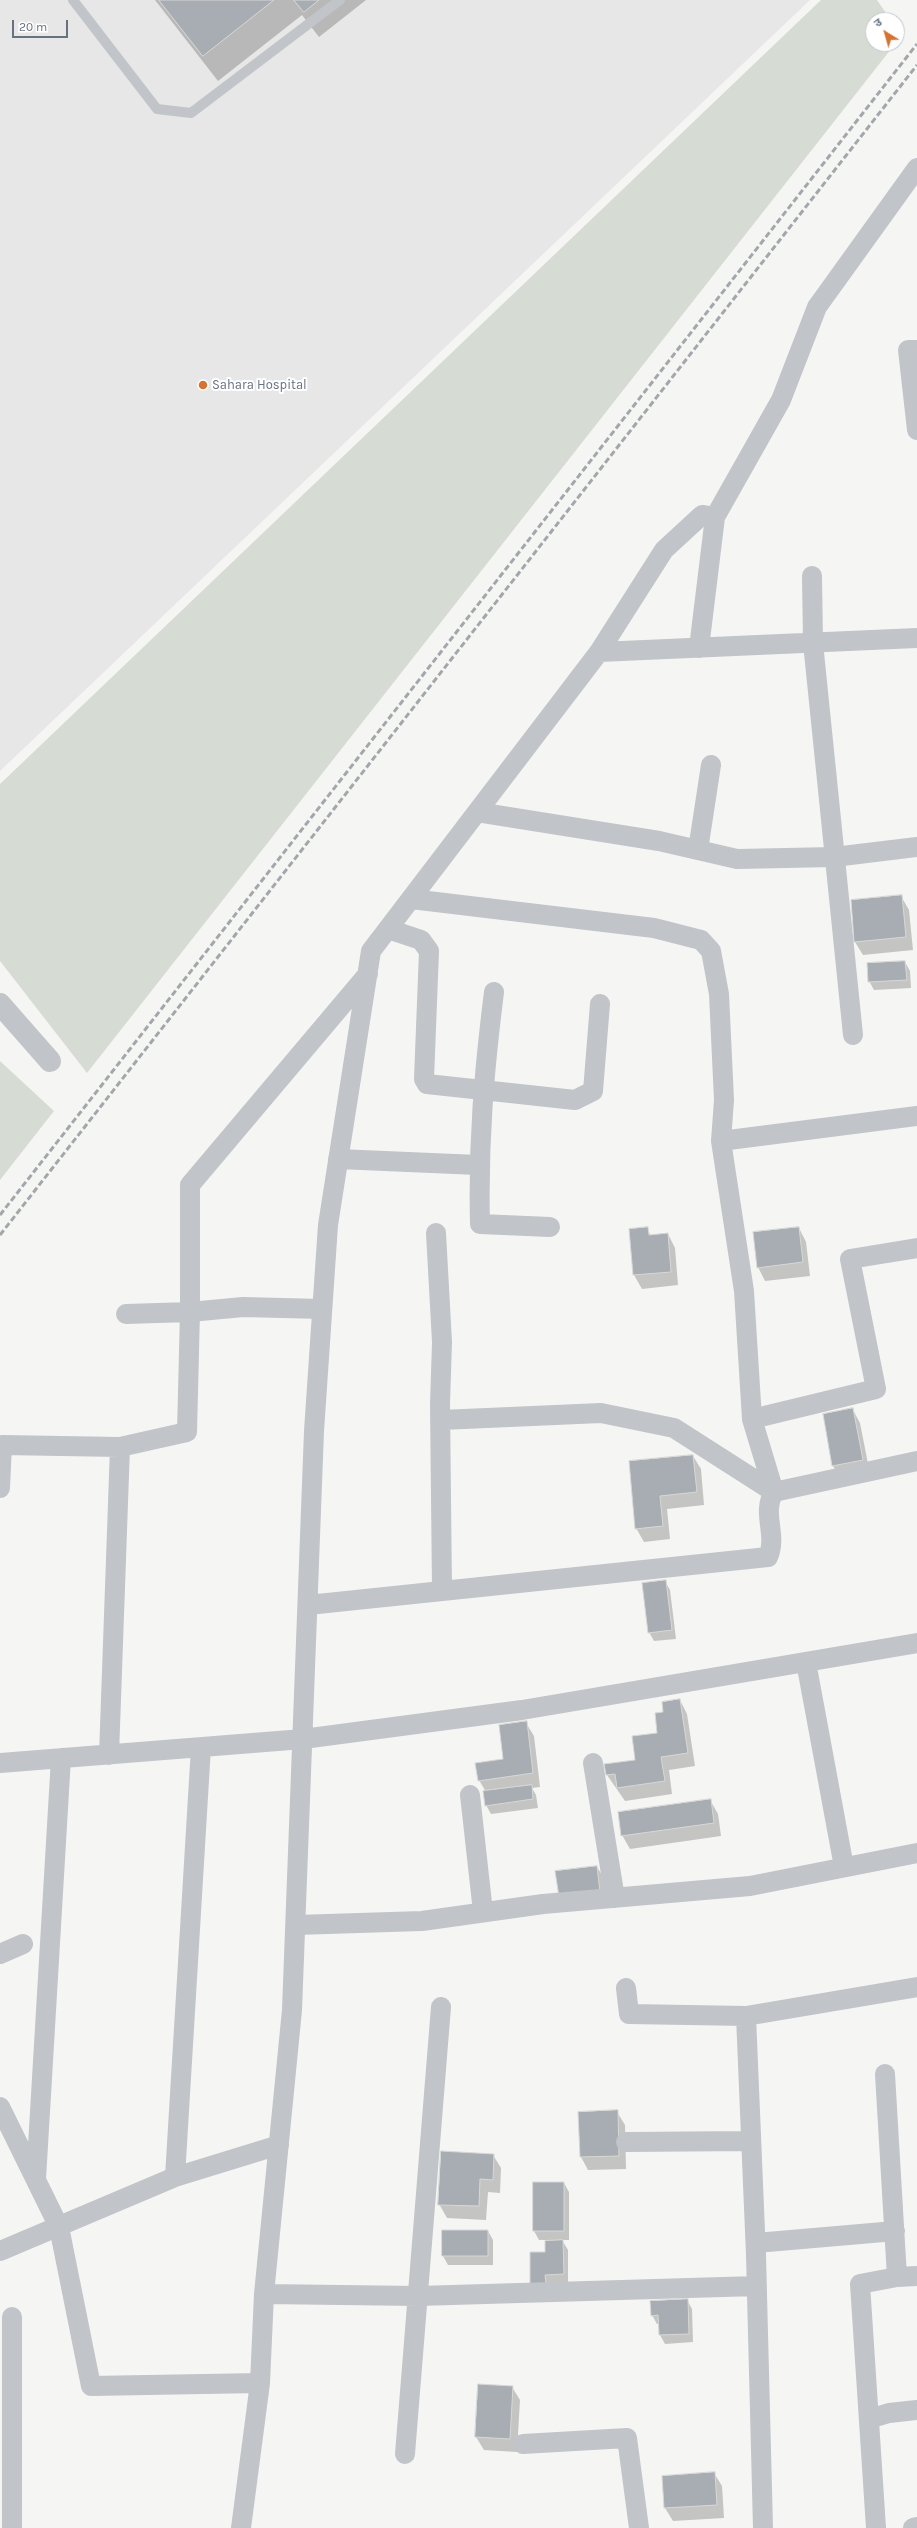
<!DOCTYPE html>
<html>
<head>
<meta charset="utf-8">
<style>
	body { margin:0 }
	#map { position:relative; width:917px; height:2528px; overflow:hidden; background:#f5f6f3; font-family:Karla,"Noto Sans Devanagari",sans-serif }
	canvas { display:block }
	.north { position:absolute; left:865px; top:12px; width:40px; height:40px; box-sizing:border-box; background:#fff; border:1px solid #c2c7cd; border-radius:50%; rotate:323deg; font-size:11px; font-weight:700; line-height:16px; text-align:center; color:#677281 }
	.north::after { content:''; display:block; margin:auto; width:14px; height:18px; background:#d57334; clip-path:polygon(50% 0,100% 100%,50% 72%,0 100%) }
	.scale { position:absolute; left:12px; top:20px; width:56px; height:18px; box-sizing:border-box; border:2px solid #677281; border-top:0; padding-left:5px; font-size:12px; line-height:14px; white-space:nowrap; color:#677281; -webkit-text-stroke:3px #fff; paint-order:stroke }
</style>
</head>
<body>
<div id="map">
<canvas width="917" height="2528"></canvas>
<div class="north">उ</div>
<div class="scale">20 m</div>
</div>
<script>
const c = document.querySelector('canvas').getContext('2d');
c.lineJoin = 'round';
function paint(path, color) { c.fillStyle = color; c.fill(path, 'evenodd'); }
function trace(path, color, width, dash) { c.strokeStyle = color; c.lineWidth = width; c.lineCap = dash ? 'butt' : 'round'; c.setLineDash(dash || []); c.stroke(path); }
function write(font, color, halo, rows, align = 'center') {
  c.font = font + ' Karla,sans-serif'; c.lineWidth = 4; c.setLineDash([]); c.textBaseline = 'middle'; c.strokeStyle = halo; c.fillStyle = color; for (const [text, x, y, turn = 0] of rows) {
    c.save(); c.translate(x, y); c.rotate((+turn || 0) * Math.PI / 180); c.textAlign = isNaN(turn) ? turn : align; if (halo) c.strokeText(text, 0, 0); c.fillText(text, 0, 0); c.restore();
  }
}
const built = new Path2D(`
	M0,0H810L0,771Z`);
const green = new Path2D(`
	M821,0H877L891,20H873V44H895L87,1073L0,961V784Z
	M0,1061L54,1111L0,1180Z`);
const shadow = new Path2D(`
	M155,0H366L319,37L302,15L218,81Z
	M901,896L909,910L913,950L863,955L855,942L852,901Z
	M905,962L910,971L911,988L874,990L869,981Z
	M799,1228L806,1242L810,1276L765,1281L758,1267Z
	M647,1229L651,1236L668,1234L675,1248L678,1285L642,1289L634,1275L630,1230Z
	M853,1410L860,1423L870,1474L841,1479L833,1466Z
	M693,1456L701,1469L704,1505L667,1509L670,1539L644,1542L636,1528L630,1462Z
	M665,1581L670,1590L676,1639L654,1641L649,1632Z
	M680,1700L687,1714L695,1766L669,1770L672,1794L625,1801L607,1775L636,1761L659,1734L665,1713Z
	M526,1723L534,1736L540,1787L532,1788L536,1795L538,1808L491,1814L486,1805V1792L479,1780L504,1760Z
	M710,1800L718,1814L721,1836L630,1849L622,1835Z
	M597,1867L602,1875L605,1901L565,1906Z
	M617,2112L625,2125L626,2169L588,2170L581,2157Z
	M493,2155L501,2168L500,2193L488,2192L486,2220L447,2218L439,2204Z
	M534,2183H564L569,2192V2240H562L568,2250V2283L536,2293L546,2253V2240H539L534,2231Z
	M443,2231H488L493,2240V2265H448L443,2256Z
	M687,2300L692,2309L693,2342L665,2344L660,2335V2324H657L652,2315Z
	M512,2387L520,2400L517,2452L484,2450L476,2437Z
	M714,2473L722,2486L724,2518L673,2521L665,2508L663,2476Z`);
const building = new Path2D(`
	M159,0H274L203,56Z
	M294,0H319L304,12Z
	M902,895L906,937L854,942L851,900Z
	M905,961L907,980L868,982L867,963Z
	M648,1227L649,1235L668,1233L671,1272L633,1275L629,1229Z
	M799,1227L803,1262L757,1268L753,1232Z
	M853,1408L863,1460L832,1466L823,1414Z
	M693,1455L697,1492L660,1496L663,1526L635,1529L629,1461Z
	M666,1580L672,1630L648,1633L642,1583Z
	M680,1699L688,1753L661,1757L665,1781L617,1788L615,1774L606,1775L604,1764L635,1760L632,1736L657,1733L655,1713L663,1712L662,1702Z
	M527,1721L533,1773L478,1781L475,1763L503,1759L499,1725Z
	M532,1785L533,1799L485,1806L483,1791Z
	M711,1799L714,1823L621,1836L618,1812Z
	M597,1866L600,1892L559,1897L555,1871Z
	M618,2110L619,2156L580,2157L578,2112Z
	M441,2151L494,2154L493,2180L480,2179L479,2206L438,2205Z
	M533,2182H564V2231H533Z
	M442,2230H488V2256H442Z
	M563,2240L564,2274L545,2275L546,2284H530V2252H545V2241Z
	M688,2299L689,2334L659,2335L658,2315L651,2316L650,2301Z
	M478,2384L513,2386L510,2439L475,2437Z
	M715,2472L717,2505L664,2508L662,2476Z`);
const service = new Path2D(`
	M73,0L157,109L191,113L340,0`);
const minor = new Path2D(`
	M917,350H908L917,430
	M812,576L813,643L853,1035
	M699,648L715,517L781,400L817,307L917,168
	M599,652L664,550L702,515L715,517
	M477,812L659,841L737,859L834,857L917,847
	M698,850L711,765
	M411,899L654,928L701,940L711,951L719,994L724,1100L721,1141L744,1291L752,1419L774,1492L674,1428L601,1413L441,1420
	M388,929L421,940L429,951L424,1079L427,1084L575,1100L593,1091L600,1004
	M494,992C484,1072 478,1143 480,1224L550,1227
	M721,1141L917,1116
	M338,1159L478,1165
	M436,1233L442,1342L440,1404L442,1591
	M126,1314L190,1312L243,1307L322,1309
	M752,1419L876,1389L850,1259L917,1248
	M0,1488L2,1445L120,1447L187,1432L190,1312V1185L368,974
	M308,1605L768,1557C778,1535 761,1513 774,1492L917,1461
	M806,1662L844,1867
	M109,1755L120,1447
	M0,1763L303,1739L522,1710L917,1643
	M593,1763L615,1898
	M470,1795L483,1912
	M296,1925L422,1921L543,1904L750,1886L917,1853
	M0,1954L23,1944
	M626,1988L629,2014L746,2016
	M0,2107L59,2227L91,2386L260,2383
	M626,2142L751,2141
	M175,2177L201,1747
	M36,2179L61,1758
	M756,2243L895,2231
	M0,2251L175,2177L279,2145
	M897,2277L917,2276
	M264,2294L418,2296L757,2286
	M12,2317V2528
	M869,2419L889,2413L917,2410
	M523,2444L627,2438L639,2528
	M405,2454L441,2007
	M241,2528L260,2383L264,2294L292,2010L314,1431L328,1225L371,951L599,652L917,638
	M763,2528L756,2255L746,2016L917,1987
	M876,2528L860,2284L897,2277L885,2074
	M913,2528L917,2527`);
const tertiary = new Path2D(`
	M0,1004L50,1061`);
const rail = new Path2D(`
	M0,1215L917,44
	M0,1235L917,65`);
const markers = [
	[203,385,5,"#d57334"]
];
const poiNames = [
	["Sahara Hospital",212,385]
];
paint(built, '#e6e7e6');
paint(green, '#d6dcd4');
paint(shadow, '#0003');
paint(building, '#a8adb4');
trace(building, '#d7d7d5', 1);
trace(service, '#c1c4c8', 10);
trace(minor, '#c1c4c8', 20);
trace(tertiary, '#c1c4c8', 22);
trace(rail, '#a3a7ac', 3, [6, 3]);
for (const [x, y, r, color] of markers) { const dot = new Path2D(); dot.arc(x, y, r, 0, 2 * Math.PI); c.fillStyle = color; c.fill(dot); trace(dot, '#fff', 1.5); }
write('13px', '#677281', '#fff', poiNames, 'left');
</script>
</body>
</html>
